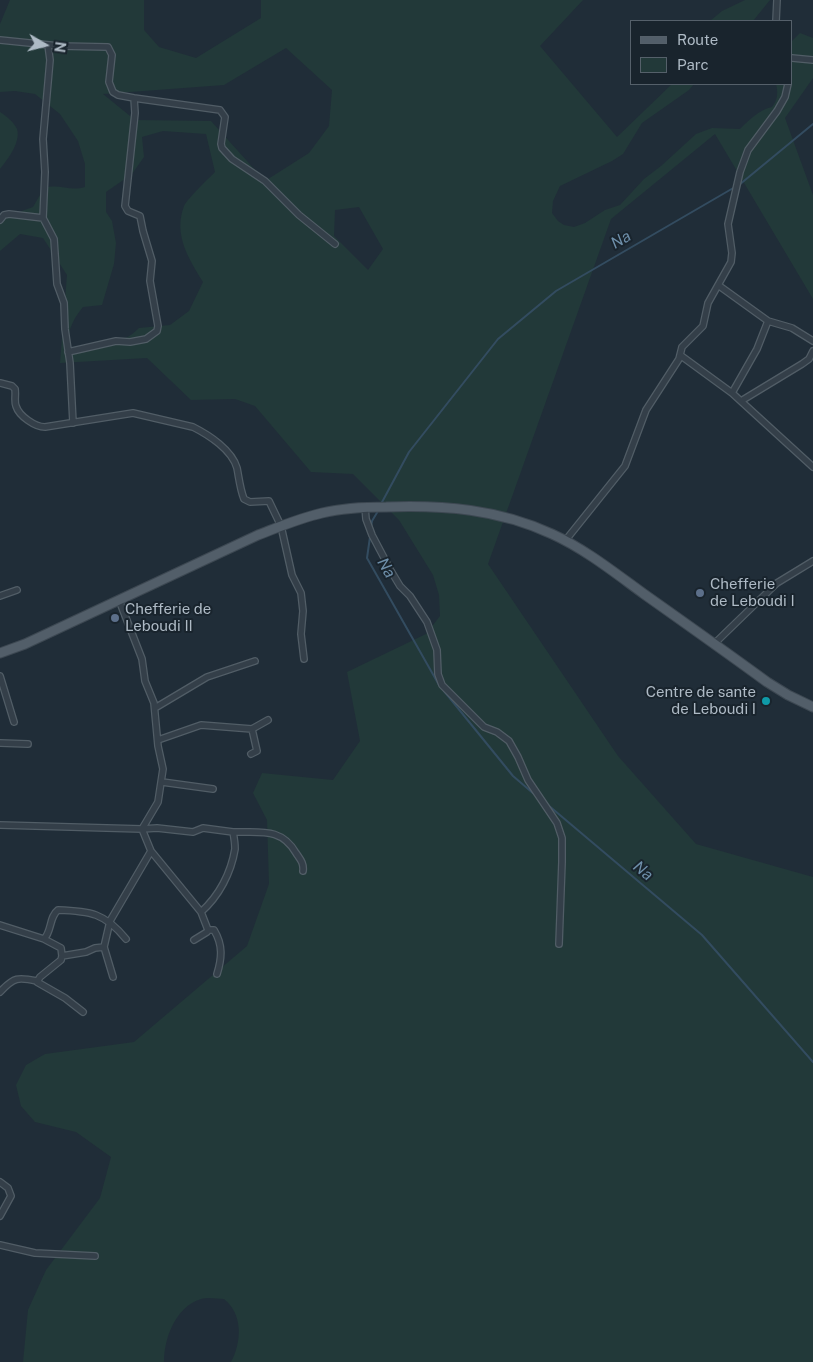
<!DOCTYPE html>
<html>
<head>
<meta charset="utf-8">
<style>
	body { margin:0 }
	#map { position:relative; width:813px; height:1362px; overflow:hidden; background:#202d38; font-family:"Public Sans",sans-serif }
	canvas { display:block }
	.legend { position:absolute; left:630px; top:20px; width:162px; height:65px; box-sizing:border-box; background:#19242d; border:1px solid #55606a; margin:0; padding:6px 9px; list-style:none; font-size:15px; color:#aebac5 }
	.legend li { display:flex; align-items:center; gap:10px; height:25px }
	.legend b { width:25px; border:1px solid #55606a }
	.north { position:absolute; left:20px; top:20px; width:50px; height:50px; -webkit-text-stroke:4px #19242d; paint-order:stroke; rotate:98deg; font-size:14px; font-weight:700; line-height:20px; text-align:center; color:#aebac5 }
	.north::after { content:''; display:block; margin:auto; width:18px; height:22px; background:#aebac5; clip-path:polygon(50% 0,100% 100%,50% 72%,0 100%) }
</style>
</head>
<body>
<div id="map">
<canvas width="813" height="1362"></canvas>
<ul class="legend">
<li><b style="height:6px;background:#525e69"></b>Route</li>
<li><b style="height:14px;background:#223939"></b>Parc</li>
</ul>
<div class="north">N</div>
</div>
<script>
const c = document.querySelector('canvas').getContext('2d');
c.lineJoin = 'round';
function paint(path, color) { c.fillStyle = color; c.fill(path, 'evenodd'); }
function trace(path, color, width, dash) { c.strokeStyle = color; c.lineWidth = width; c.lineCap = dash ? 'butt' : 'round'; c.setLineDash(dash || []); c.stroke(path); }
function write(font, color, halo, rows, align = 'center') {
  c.font = font + ' "Public Sans",sans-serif'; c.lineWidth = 4; c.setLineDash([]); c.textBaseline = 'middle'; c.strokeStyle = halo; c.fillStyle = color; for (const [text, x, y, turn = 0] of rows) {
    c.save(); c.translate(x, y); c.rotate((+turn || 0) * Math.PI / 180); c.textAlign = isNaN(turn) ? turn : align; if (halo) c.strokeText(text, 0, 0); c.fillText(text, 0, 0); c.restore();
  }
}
const green = new Path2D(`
	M10,0H144V30L159,47L196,58L261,18V0H583L540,46L617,137L672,84H694L689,90L642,123L623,154L612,161L560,186L553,201L552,213L558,221L564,225L574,227L585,223L605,210L620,205L644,179L661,166L696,134L712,128L740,129C748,121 760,109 772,107C778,100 778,92 776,84H792V41L800,33L813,38V78L785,118L813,195V299L715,134L611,219L488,564L618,756L696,844L813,877V1362H231C242,1342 243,1314 224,1299C217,1299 208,1297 201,1299C175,1307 164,1339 164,1362H23L28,1310L46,1270L100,1198L111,1157L76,1132L35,1122L21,1106L16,1085L26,1065L45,1054L134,1042L247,946L269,884L267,820L253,793L262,773L333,780L360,741L347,672L426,634L440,616L439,595L433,575L399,520L353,474L311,472L255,406L235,399L191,400L147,358L60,363L67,275L43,238L20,234L0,251V220L2,218L33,207L44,188C60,183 69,192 85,187V164L78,141L60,114L35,94L15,91L0,92V24ZM286,48L332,90L329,126L309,153L265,181L211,121L135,120L103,94L224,85ZM163,131L206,134L215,172C208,179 187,199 184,206C173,235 189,259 203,282L189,311L170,325L139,328C127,340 125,337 111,343C94,349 88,354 68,352C66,334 72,320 83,307L102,305L114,264L116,243L112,221L106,212V192L132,174L144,157L142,137ZM359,207L383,249L368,270L334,236L335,210Z
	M745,0H770L753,21H710L722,11Z
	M0,112C6,116 14,122 17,129C21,142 8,159 0,169Z`);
const stream = new Path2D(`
	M739,185L813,124
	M381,504L409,452L498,339L556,291L735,187
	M371,527L372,521L378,511
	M370,537L367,558L439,685
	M444,691L513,776L534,794
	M548,805L702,935L813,1062`);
const minor = new Path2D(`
	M776,21L777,0
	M0,40L59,46L108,47L112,55L109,82L113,92L118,95L134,98L220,110L225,117L221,144L222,148L232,159L265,181L299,215L335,244
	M48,45L50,60L43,139L45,172L43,218L54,239L57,284L64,303L65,329L70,363L73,423
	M792,58L813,60
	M0,220L4,215L9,214L43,218
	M718,285L768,321L792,328L813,341
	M68,352L116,341L130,342L146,339L157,331L158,326L150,281L152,261L143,231L140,216L128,211L125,206L135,113L134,98
	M680,355L732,393L813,467
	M0,383L12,386L15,389C16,395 14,401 16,406C19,416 35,427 45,427L133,413L193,427C209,435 232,450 237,468C239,478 240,489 244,499L250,502L269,501L281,526L292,575L301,593L303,611L301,634L304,659
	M732,393L757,349L768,321
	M741,401L802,364L809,359L813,351
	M365,507L366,519L372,535L391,571L400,586L410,596L427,622L437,650L438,674L442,685L484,727L497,732L509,741L518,757L528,780L557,823L562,838V862L559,944
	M565,541L625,466L646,410L679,359L682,347L703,326L708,303L731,262L732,253L728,224L740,172L748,150L777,111L785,97L788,84
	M0,596L17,590
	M119,600L142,659L145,681L154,703L158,746L163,769L158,802L142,829
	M714,644L777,583L813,561
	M0,676L14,722
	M155,708L207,677L255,661
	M158,740L201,725L252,729L268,720
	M0,743L28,744
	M251,754L257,751L252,729
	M162,782L213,789
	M0,825L142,829L157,828L193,832L203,828L233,832C234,837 235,844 235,849C231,873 219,896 201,912
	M142,829L151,851L201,912L208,930L207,932L194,940
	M233,832C260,833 281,827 296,853C300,859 304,863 303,871
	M0,925L44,939L61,948L62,956L61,960L40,977L37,982L65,998L83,1012
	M208,930H214C223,945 222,958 217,974
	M44,939C52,931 49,917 58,910C90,911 105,913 126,939
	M62,956L86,952L95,948L104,947
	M113,977L104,947L110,921L151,851
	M0,992C14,977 18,977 37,981
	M0,1182L8,1188L11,1196L0,1216
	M0,1245L35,1253L95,1256`);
const primary = new Path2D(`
	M0,653L25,644L258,535C279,527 300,518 322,513C343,508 364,507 386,507C444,505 498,509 552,534C585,549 615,573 644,594C685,623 726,652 767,682L788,695L813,707`);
const markers = [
	[700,593,5,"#5c6f8a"],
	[115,618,5,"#5c6f8a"],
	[766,701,5,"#0f9aa8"]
];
const poiNames = [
	["Chefferie",710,584],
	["de Leboudi I",710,601],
	["Chefferie de",125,609],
	["Leboudi II",125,626],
	["Centre de sante",756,692,"right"],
	["de Leboudi I",756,709,"right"]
];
const waterNames = [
	["Na",621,240,-30],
	["Na",386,568,60],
	["Na",643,871,40]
];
paint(green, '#223939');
trace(stream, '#334c60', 2);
trace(minor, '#515d66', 8);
trace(primary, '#3d4852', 11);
trace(minor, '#343f49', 5.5);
trace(primary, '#525e69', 9);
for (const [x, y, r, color] of markers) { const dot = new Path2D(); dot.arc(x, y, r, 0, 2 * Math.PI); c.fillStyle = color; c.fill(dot); trace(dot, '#19242d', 2); }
write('15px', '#aebac5', '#19242d', poiNames, 'left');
write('italic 16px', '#6e8faa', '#19242d', waterNames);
</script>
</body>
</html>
